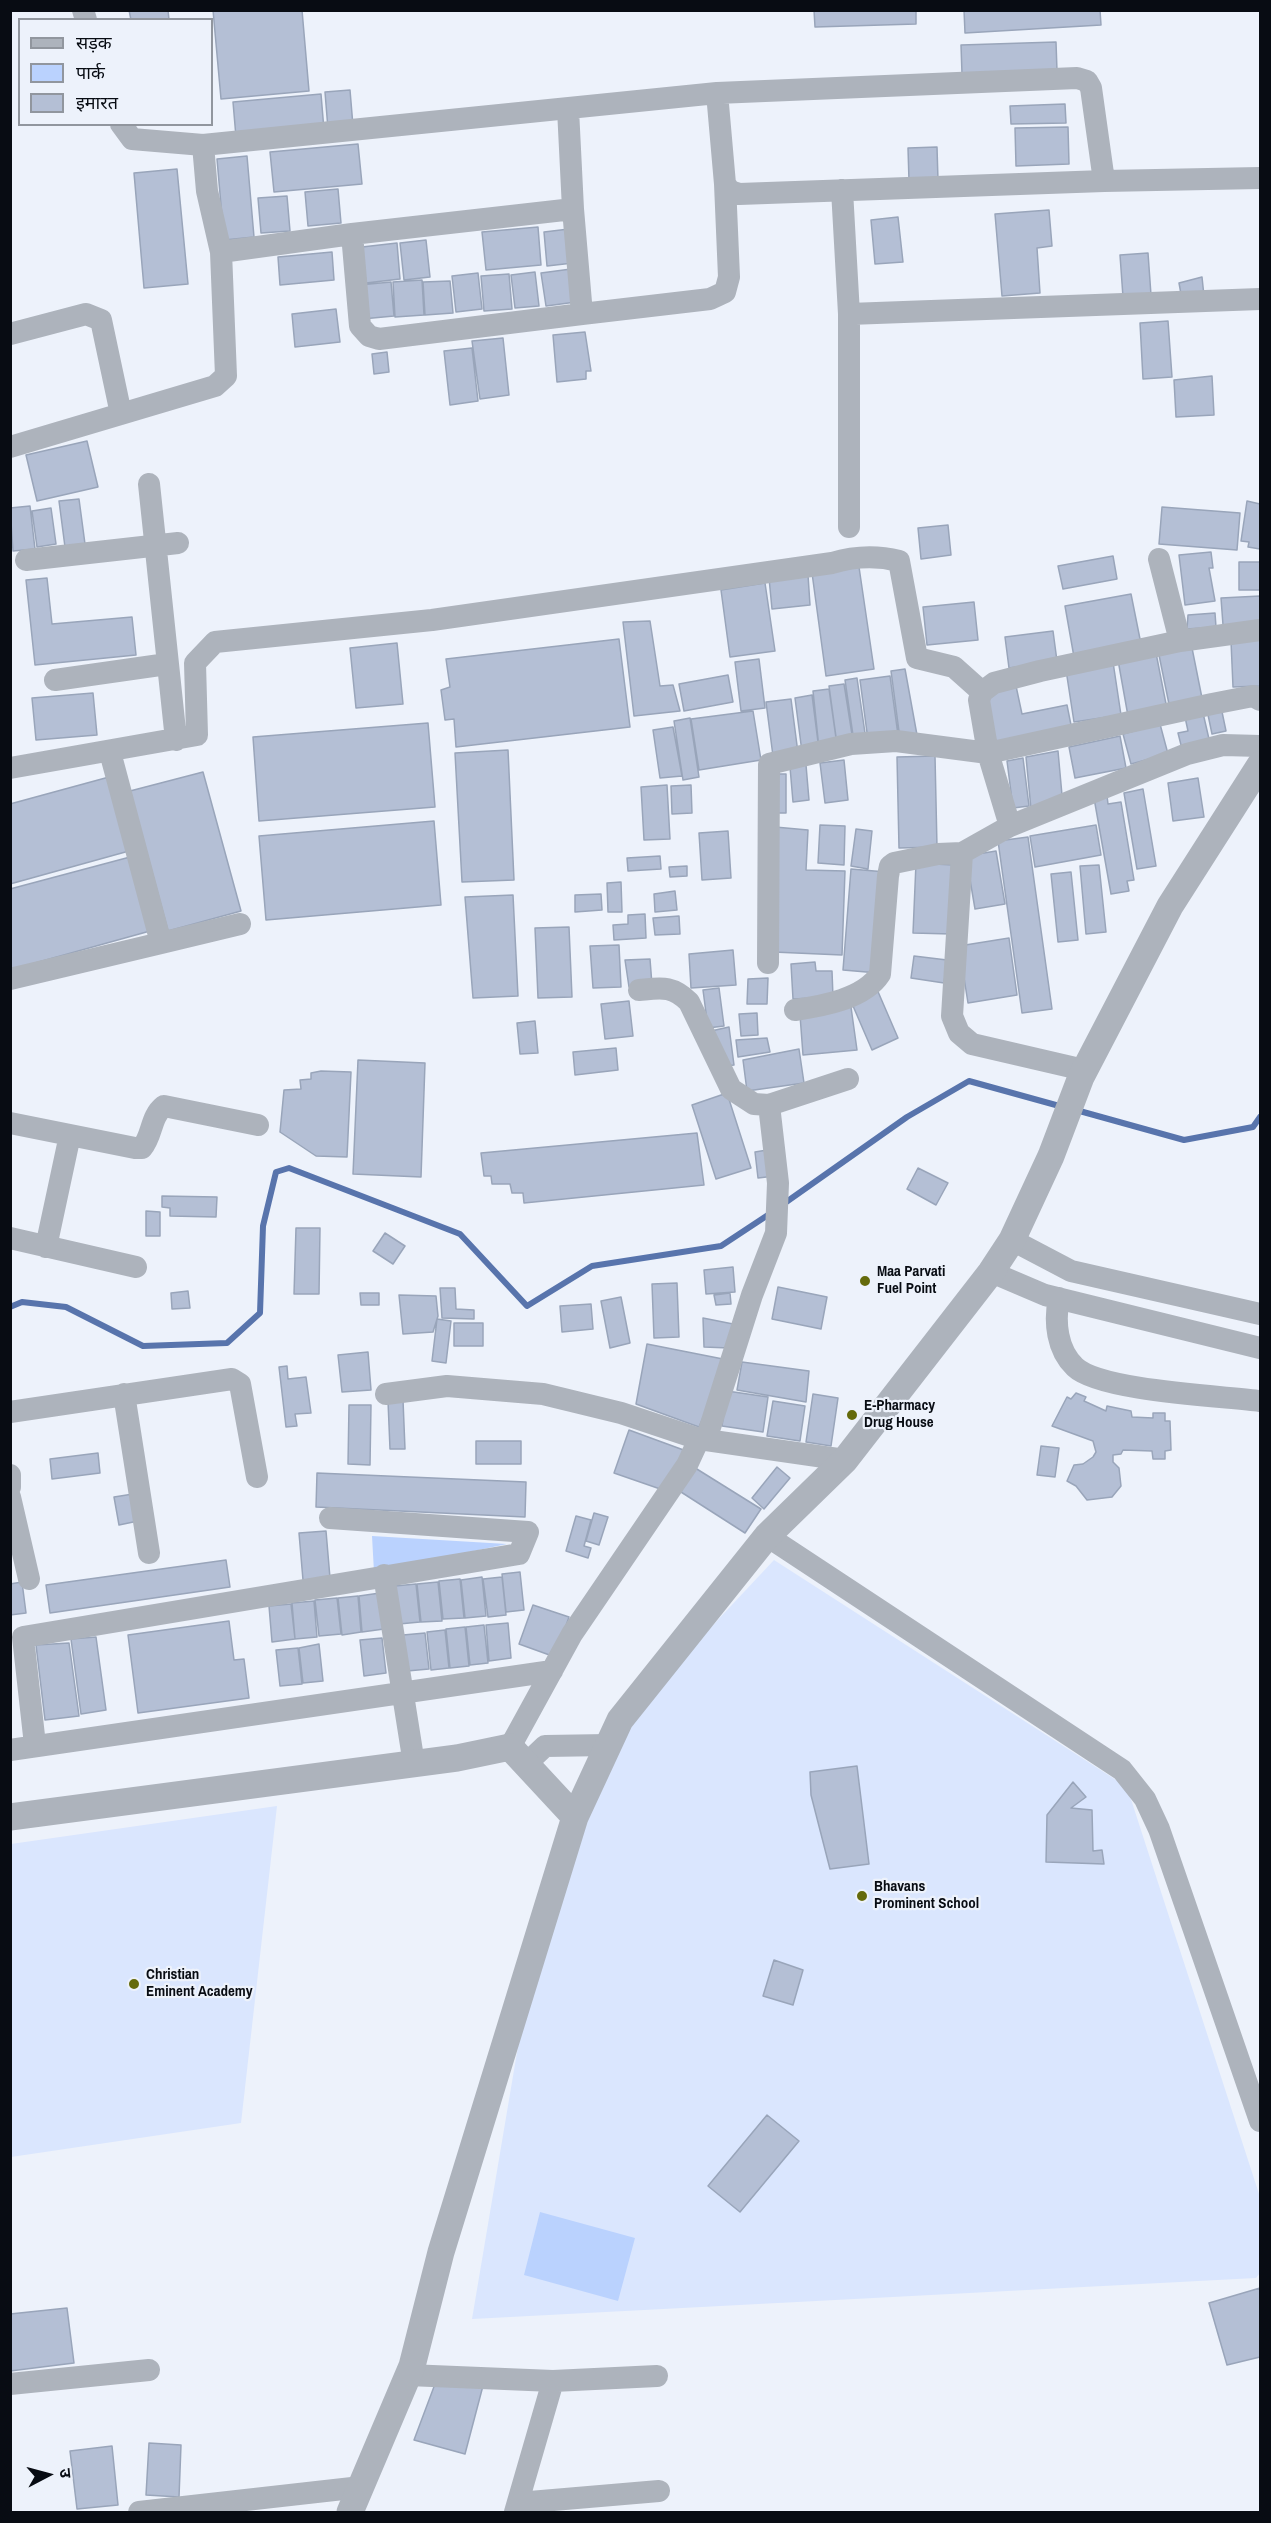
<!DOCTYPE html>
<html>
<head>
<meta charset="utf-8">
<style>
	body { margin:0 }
	#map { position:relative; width:1271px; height:2523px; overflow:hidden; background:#edf2fb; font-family:"Archivo Narrow","Noto Sans Devanagari",sans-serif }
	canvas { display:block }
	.frame { position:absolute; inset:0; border:12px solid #080c13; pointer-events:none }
	.legend { position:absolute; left:18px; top:18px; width:195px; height:108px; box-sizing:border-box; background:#edf2fb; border:2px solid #91969e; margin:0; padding:8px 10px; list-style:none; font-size:18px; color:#080c13 }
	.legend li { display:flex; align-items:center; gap:12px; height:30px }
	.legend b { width:30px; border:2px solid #91969e }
	.north { position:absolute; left:18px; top:2445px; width:60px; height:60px; -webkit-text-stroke:4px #edf2fb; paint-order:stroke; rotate:84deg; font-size:16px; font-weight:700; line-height:24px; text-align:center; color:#080c13 }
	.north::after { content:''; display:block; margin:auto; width:21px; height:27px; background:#080c13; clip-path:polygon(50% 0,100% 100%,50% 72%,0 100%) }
</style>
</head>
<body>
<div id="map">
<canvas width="1271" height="2523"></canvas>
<div class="frame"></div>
<ul class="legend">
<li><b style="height:8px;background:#adb3bc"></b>सड़क</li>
<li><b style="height:16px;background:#bad2fe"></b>पार्क</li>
<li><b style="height:16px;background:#b4bfd5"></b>इमारत</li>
</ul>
<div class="north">उ</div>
</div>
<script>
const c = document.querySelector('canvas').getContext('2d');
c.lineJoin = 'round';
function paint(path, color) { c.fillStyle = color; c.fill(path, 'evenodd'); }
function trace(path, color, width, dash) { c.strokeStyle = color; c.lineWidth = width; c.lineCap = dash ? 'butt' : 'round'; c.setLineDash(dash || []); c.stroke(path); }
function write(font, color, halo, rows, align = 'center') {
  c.font = font + ' "Archivo Narrow",sans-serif'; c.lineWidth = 4.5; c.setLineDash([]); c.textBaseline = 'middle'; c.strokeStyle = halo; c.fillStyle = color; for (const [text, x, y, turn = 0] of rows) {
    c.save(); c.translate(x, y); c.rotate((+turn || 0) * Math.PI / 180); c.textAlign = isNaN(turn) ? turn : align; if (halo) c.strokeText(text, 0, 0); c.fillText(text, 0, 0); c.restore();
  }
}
const built = new Path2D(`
	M774,1560L1127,1787L1260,2197V2273L1256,2278L472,2319L525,2005L613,1740L684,1656Z
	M277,1806L241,2123L11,2157V1844Z`);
const green = new Path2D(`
	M372,1536L507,1544L374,1572Z
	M540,2212L635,2238L618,2301L524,2275Z`);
const stream = new Path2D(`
	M1076,1110L1184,1140L1253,1127L1260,1117
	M782,1205L907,1117L969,1081L1063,1107
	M10,1307L22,1302L66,1307L143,1346L227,1343L260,1313L263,1226L276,1172L289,1168L460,1234L527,1306L592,1266L721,1246L771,1213`);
const building = new Path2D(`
	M129,10H168L169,20H131Z
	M213,10H302L309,91L221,99Z
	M814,10H916V24L815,27Z
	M964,10H1100L1101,25L965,33Z
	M1056,42L1057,71L962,74L961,45Z
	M350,90L353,126L328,129L325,92Z
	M321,94L324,130L236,137L233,102Z
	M1065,104L1066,123L1011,124L1010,106Z
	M1068,127L1069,164L1016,166L1015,128Z
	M358,144L362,184L274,192L270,152Z
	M937,147L938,180L909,181L908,148Z
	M247,156L254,237L224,240L217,159Z
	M177,169L188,284L144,288L134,173Z
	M338,189L341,223L308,226L305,192Z
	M287,196L290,231L261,233L258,198Z
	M1049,210L1052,246L1037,248L1040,293L1002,296L995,214Z
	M898,217L903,262L875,264L871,220Z
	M538,227L541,265L486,270L482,232Z
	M569,229L573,263L547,266L544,232Z
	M426,240L430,277L404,280L400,243Z
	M397,243L400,279L366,283L362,247Z
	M332,252L334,280L280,285L278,257Z
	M1148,253L1151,295L1123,297L1120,255Z
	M571,269L576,302L546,306L541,273Z
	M535,272L539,306L515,308L511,275Z
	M478,273L482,309L456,312L452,276Z
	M509,274L512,309L484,311L481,276Z
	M1202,277L1204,296L1181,294L1179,283Z
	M422,280L424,315L395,317L393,282Z
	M450,281L453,313L425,315L423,282Z
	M391,282L394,316L362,319L359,285Z
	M336,309L340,342L295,347L292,314Z
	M1168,321L1172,377L1143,379L1140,323Z
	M585,332L591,371H586V379L557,382L553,335Z
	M503,338L509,395L480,399L472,341Z
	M472,348L478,401L450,405L444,351Z
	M387,352L389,372L374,374L372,354Z
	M1212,376L1214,415L1176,417L1174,380Z
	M87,441L98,487L37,501L26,455Z
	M79,499L85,544L65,547L59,501Z
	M1247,501L1260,504V549L1248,547L1249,542L1241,541Z
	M30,506L35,549L13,551L10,508Z
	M1162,507L1240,513L1237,550L1159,544Z
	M51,508L56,544L37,547L32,511Z
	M948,525L951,555L921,559L918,528Z
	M1211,552L1213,568H1209L1215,601L1185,605L1179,555Z
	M1113,556L1117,579L1063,589L1058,566Z
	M1239,562H1260V590H1239Z
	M859,567L874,669L826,676L812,573Z
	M808,575L810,605L772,609L769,578Z
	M47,578L52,624L132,617L136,655L35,665L26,580Z
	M765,583L775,651L730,657L721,590Z
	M1131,594L1141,644L1074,657L1065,606Z
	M1260,596V623L1223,625L1221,598Z
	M974,602L978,640L927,645L923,607Z
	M1215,613L1216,627L1187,629L1188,615Z
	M650,621L660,686L673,685L680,711L634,716L623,622Z
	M1053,631L1057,661L1009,668L1005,637Z
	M619,639L630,727L456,747L454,719L445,720L441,690L450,687L446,659Z
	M1260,639V686L1233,687L1231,641Z
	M397,643L403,704L356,708L350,648Z
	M1192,648L1203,703L1170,709L1159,655Z
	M1156,653L1167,709L1128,716L1118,660Z
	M759,659L765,708L741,711L735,662Z
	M1113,662L1121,715L1074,722L1066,670Z
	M905,669L917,735L900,739L891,671Z
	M728,675L733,702L684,711L679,684Z
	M890,676L898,735L868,740L860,680Z
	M857,678L866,740L854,742L845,680Z
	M844,684L853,741L837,744L829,686Z
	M1016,686L1022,714L1067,705L1072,730L996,745L986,692Z
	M829,689L837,745L819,748L813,691Z
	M93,693L97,735L36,740L32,698Z
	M812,695L819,750L802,752L795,698Z
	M791,699L798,753L773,756L766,702Z
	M1221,707L1226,731L1212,734L1207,710Z
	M753,711L761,760L699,770L691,719Z
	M1203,713L1209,739L1182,749L1178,733L1188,731L1185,717Z
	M690,718L699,777L683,780L674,721Z
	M428,723L435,807L259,821L253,737Z
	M1160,724L1168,754L1131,764L1123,734Z
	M673,727L682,776L660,778L653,730Z
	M1120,736L1126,768L1075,778L1069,747Z
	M508,750L514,880L462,882L455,753Z
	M1058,751L1062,795L1031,809L1026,757Z
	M935,756L937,847L899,848L897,757Z
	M1023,758L1029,806L1013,808L1007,761Z
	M844,760L848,800L825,803L820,763Z
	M806,765L809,800L793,802L790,767Z
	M203,772L241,911L168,931L130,791Z
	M775,774H786V813H775Z
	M109,777L129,851L10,884V804Z
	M1198,778L1204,817L1173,821L1168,783Z
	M667,785L670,839L644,840L641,787Z
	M691,785L692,813L672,814L671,786Z
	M1143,789L1156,866L1137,869L1124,793Z
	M1107,796L1108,804L1121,802L1134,880L1127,881L1129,891L1111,894L1094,798Z
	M434,821L441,905L266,920L259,836Z
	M820,825L845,826L844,865L818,863Z
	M1096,825L1101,855L1035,867L1030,836Z
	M775,827L808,830L806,870L845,871L842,955L773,952Z
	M856,829L872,831L868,869L851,866Z
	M728,831L731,878L702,880L699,833Z
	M1028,837L1052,1009L1022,1013L998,841Z
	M996,851L1005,904L975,909L966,856Z
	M660,856L661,869L628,871L627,858Z
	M130,857L150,931L10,970V889Z
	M916,863L953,865L951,934L913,933Z
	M1099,865L1106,932L1086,934L1080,866Z
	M687,866V876L670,877L669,867Z
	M851,869L886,872L878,973L843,970Z
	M1071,872L1078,940L1058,942L1051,874Z
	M621,882L622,912H608L607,883Z
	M675,891L677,910L655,912L654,894Z
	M601,894L602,910L575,912V895Z
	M513,895L518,996L473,998L465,897Z
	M645,914L646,938L614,940L613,925L628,924V915Z
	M679,916L680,934L655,935L653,918Z
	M569,927L572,997L538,998L535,928Z
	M1009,938L1017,995L968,1003L959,946Z
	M619,945L621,987L593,988L590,946Z
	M733,950L736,985L691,988L689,954Z
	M914,956L947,960L944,983L911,978Z
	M650,959L652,985L629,987L625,960Z
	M815,962L816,971H832L833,997L793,999L791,964Z
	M768,978L767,1004H747L748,979Z
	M876,987L898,1038L872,1050L850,999Z
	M719,988L724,1026L708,1028L703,990Z
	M629,1001L633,1036L605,1039L601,1004Z
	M851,1007L857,1050L803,1055L800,1015Z
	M757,1013L758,1035L741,1036L739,1014Z
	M535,1021L538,1053L520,1054L517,1023Z
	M729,1027L734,1065L725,1066L711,1031Z
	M767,1038L770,1052L738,1057L736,1040Z
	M616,1048L618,1070L575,1075L573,1052Z
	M799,1049L804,1083L747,1091L743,1060Z
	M358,1060L425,1063L421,1177L353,1174Z
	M321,1071L351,1072L347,1157L316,1156L280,1132L284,1090L301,1089L300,1080L311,1079V1073Z
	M727,1093L751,1168L716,1179L692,1105Z
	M697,1133L704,1185L524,1203L523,1193H512L510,1184H492L491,1176H484L481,1153Z
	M773,1149L775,1176L758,1178L755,1152Z
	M918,1168L948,1183L936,1205L907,1189Z
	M162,1196L217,1197L216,1217L170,1216V1208L162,1207Z
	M146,1211L160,1212V1236H146Z
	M296,1228H320L319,1294H294Z
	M385,1233L405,1246L393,1264L373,1251Z
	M733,1267L735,1292L706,1294L704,1270Z
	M677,1283L679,1337L654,1338L652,1284Z
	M778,1287L827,1297L821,1329L772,1319Z
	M440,1288H455L456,1309L474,1310V1319L442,1318Z
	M188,1291L190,1308L172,1309L171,1293Z
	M360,1293H379V1305H361Z
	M730,1293L731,1304L716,1305L714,1295Z
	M399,1295L436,1296L438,1316L433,1332L403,1334Z
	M621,1297L630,1343L610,1348L601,1301Z
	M591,1304L593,1329L562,1332L560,1306Z
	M703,1318L733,1324L729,1348L704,1347Z
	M437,1319L451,1321L446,1363L432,1361Z
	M454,1323H483V1346H454Z
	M647,1344L728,1360L699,1427L636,1404Z
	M368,1352L371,1390L342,1392L338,1355Z
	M742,1362L809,1371L806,1402L737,1390Z
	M287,1366L288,1379L306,1377L311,1413L295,1414L297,1426L286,1427L279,1367Z
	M727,1391L768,1397L763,1432L722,1426Z
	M1076,1393L1086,1397L1084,1401L1106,1411L1107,1406L1131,1411L1132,1417L1153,1418V1413H1165V1421H1170L1171,1450L1165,1451V1459H1153L1152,1451L1123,1450L1121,1454L1113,1455V1462L1119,1468L1121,1486L1112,1497L1087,1500L1076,1486L1067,1481L1074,1465L1083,1464L1093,1457L1096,1452L1093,1441L1052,1426L1067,1397L1071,1399Z
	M813,1394L838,1398L831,1446L806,1442Z
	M403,1400L405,1449H390L388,1401Z
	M773,1401L805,1406L800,1441L767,1436Z
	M349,1405H371L370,1465L348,1464Z
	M629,1430L689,1452L666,1491L614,1473Z
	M476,1441H521V1464H476Z
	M1041,1446L1059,1448L1055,1477L1037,1475Z
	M98,1453L100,1473L52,1479L50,1459Z
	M692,1466L761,1509L745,1533L681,1492Z
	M777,1467L790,1478L764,1509L752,1498Z
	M317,1473L526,1482L525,1517L316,1507Z
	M133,1494L138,1521L119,1525L114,1497Z
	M594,1513L608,1517L599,1545L586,1541Z
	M576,1516L591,1520L584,1546L591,1548L588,1558L566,1551Z
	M326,1531L330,1578L303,1580L299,1533Z
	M226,1560L230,1587L50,1613L46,1585Z
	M520,1572L524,1610L506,1612L502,1574Z
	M482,1577L486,1616L465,1618L461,1580Z
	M502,1577L506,1615L488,1617L483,1579Z
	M460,1579L464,1618L443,1619L439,1581Z
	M22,1582L26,1613L10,1615V1584Z
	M438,1582L442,1621L421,1622L417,1584Z
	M416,1584L420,1622L399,1624L395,1586Z
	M380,1593L384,1629L362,1632L359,1596Z
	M358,1596L361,1632L342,1635L338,1598Z
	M337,1598L341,1634L319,1636L315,1600Z
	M314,1601L317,1637L295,1639L292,1603Z
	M291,1604L295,1639L272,1642L269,1606Z
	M533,1605L569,1617L555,1657L519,1644Z
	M229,1621L234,1660L244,1659L249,1698L138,1713L128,1635Z
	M508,1623L511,1658L489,1661L486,1625Z
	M484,1625L488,1663L470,1665L466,1627Z
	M465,1627L469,1666L450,1668L446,1629Z
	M445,1630L449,1668L431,1670L427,1632Z
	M425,1633L429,1669L407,1671L403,1635Z
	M96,1637L106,1710L81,1714L71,1639Z
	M382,1638L386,1673L364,1676L360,1640Z
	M69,1643L79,1716L45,1720L36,1645Z
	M319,1644L323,1681L303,1683L299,1648Z
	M298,1648L302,1684L280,1686L276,1650Z
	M857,1766L869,1864L830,1869L811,1795L810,1772Z
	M1073,1782L1086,1797L1071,1808L1092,1810L1093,1851L1102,1850L1104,1864L1046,1862L1047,1815Z
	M774,1960L803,1970L793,2005L763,1996Z
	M767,2115L799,2141L740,2212L708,2186Z
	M1260,2288V2357L1227,2365L1209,2303Z
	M67,2308L74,2363L10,2371V2314Z
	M484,2382L465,2454L414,2440L435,2384Z
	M149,2443L181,2445L179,2497L146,2495Z
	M112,2446L118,2505L77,2509L70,2451Z`);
const minor = new Path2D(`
	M83,10L86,20
	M717,93L725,184L730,191L739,194L1104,181
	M568,109L573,209
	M121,124L132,139L203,145
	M842,190L849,314
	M352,234L360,326L369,336L379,339L582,314L573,209L352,234L221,252L207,191L203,145L717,93L1077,78L1087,81L1091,88L1104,181L1260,178
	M582,314L710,299L725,292L729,277L725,184
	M10,334L86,314L101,320L121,414
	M10,447L215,386L226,376L221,252
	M149,484L176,740
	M849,527V314L1260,299
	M1159,559L1180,641
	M26,560L178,543
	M55,680L167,664
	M110,752L161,943L240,924
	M10,768L197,735L195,663L215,642L432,620L832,563C855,556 876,555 899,561L917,658L954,667L982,692
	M1010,826L988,753L979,700L982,692L994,683L1040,671L1180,641L1260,630
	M962,853L952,1016L959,1033L972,1044L1084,1070
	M768,963L769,764L851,744L896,741L988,753L1212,704L1253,696L1260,700
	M10,979L161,943
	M639,990C661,988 672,985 689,1002L731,1089L754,1104L769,1105L848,1079
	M795,1010C822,1006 864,999 880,974L888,876L890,866L894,863L938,854L962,853L1010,826L1187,754L1223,745L1260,746
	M10,1123L135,1148H142C153,1135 150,1117 164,1106L258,1125
	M10,1238L136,1267
	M1012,1240L1071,1271L1260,1314
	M46,1247L70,1135
	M991,1272L1045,1295L1260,1348
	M1059,1298C1054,1322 1057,1350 1075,1367C1100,1391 1222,1396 1260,1401
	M124,1394L149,1553
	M386,1394L447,1386L543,1394L621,1413L699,1439
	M10,1412L232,1379L240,1384L257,1477
	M706,1440L845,1460
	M10,1475V1487
	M10,1497L29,1579
	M767,1536L1122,1770L1145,1799L1159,1829L1260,2121
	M384,1575L414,1764
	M35,1745L23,1637L519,1554L528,1532L330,1518
	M510,1747L572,1634L687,1465L699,1439L706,1440L752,1295L776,1233L778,1183L769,1105
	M10,1750L552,1671
	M526,1764L545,1746L608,1745
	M408,2375L553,2381
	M10,2384L149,2370
	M518,2503L659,2491
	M139,2512L361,2487
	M515,2512L553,2381L657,2376`);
const tertiary = new Path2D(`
	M10,1817L457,1758L510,1747L575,1817
	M350,2512L412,2366L441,2252L575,1817L620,1720L767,1536L845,1460L991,1272L1012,1240L1051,1156L1081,1077L1170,906L1260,765`);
const markers = [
	[865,1281,6,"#646a0b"],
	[852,1415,6,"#646a0b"],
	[862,1896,6,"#646a0b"],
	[134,1984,6,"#646a0b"]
];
const poiNames = [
	["Maa Parvati",877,1272],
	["Fuel Point",877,1289],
	["E-Pharmacy",864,1406],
	["Drug House",864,1423],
	["Bhavans",874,1887],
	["Prominent School",874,1904],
	["Christian",146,1975],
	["Eminent Academy",146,1992]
];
paint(built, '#dae6fe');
paint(green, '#bad2fe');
trace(stream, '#5874ac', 6);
paint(building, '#b4bfd5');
trace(building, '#99a5ba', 1.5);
trace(minor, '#adb3bc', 22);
trace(tertiary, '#adb3bc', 27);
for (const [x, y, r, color] of markers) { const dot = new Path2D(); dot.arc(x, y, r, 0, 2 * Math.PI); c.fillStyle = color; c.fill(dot); trace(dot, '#edf2fb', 2); }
write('bold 15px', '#080c13', '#edf2fb', poiNames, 'left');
</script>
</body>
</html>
